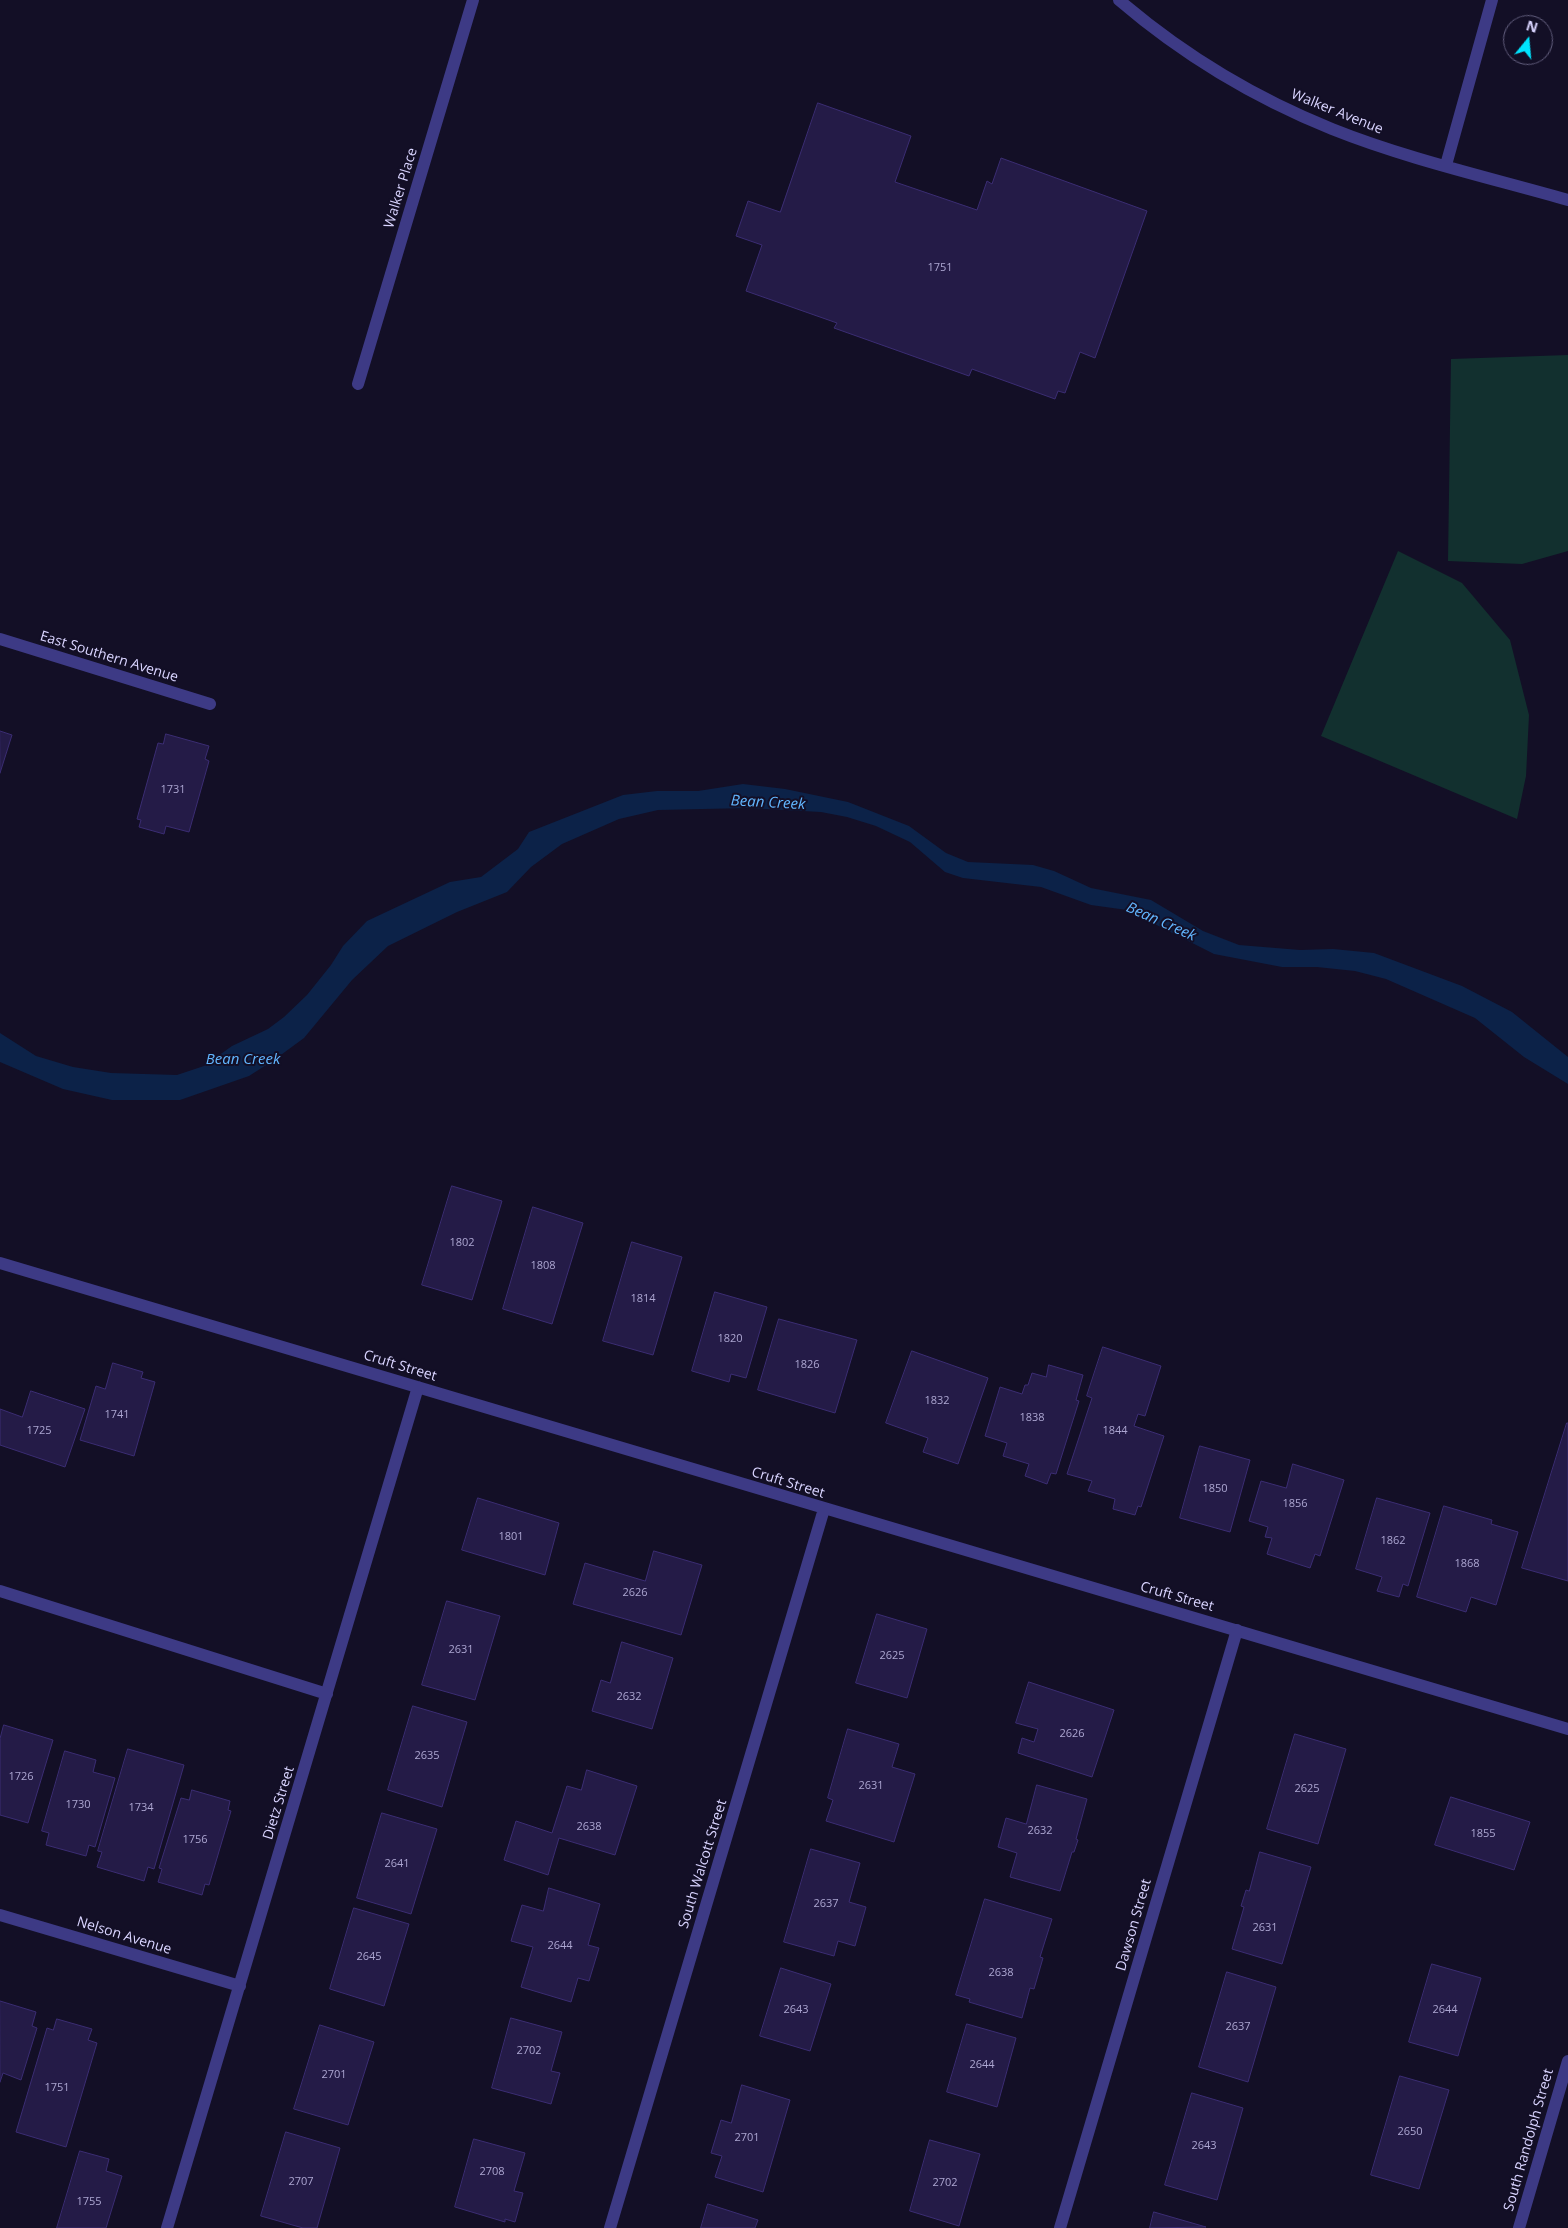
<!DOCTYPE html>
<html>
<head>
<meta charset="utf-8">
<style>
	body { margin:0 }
	#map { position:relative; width:1568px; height:2228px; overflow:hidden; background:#130f26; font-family:"Open Sans",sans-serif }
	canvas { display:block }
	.north { position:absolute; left:1503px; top:15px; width:50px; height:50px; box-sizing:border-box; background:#130f26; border:1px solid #625e7d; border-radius:50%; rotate:17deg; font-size:14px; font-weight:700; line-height:20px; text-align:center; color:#d9d4ff }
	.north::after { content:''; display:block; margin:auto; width:18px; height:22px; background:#00e5ff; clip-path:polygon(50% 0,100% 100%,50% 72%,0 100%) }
</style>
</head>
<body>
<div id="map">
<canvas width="1568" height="2228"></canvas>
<div class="north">N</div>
</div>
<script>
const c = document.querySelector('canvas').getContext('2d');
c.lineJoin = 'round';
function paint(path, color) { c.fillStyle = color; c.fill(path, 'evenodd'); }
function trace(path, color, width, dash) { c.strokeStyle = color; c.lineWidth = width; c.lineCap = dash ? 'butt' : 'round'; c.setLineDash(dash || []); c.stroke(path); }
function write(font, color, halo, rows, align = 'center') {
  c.font = font + ' "Open Sans",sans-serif'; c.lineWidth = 4; c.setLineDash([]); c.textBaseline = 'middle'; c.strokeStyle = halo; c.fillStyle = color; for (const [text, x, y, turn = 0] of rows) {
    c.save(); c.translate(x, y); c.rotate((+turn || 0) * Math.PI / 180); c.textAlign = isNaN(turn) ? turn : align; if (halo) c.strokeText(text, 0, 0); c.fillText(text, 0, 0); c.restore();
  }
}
const green = new Path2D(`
	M1568,355V551L1522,564L1448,561L1451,359Z
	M1398,551L1462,583L1510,640L1529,715L1526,776L1517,819L1321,736Z`);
const water = new Path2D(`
	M743,784L785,789L848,802L909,826L946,853L968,862L1033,865L1054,871L1091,888L1151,900L1203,931L1239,945L1300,950L1333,949L1374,953L1462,986L1512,1012L1568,1057V1084L1524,1057L1475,1018L1386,979L1355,971L1317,967H1282L1214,954L1127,910L1091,905L1041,887L963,878L945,872L910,842L876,826L847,817L821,812L748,808L658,810L619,819L562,844L531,867L507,892L457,912L388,946L352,980L304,1038L274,1060L249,1076L180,1100H112L63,1089L0,1062V1033L36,1056L73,1067L111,1073L177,1075L204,1066L232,1046L268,1029L284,1017L307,995L331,965L343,946L367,921L450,882L481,877L518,849L529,832L623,795L657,791H698Z`);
const building = new Path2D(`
	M818,103L911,136L895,182L977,210L987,181L992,184L1001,158L1147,211L1095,358L1080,352L1065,393L1058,391L1055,399L972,369L969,376L834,328L837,323L746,291L762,245L736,236L748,201L780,212Z
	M0,731L12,735L0,773Z
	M166,734L209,746L205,759L209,761L189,832L166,826L164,834L139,827L141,820L137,819L158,743L163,744Z
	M452,1186L502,1201L472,1300L422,1285Z
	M533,1207L583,1223L552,1324L503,1309Z
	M632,1242L682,1257L653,1355L603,1341Z
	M715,1292L767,1307L746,1378L731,1374L729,1382L692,1371Z
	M779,1319L857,1340L835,1413L758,1390Z
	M1103,1347L1161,1366L1145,1416L1138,1414L1134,1426L1164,1436L1141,1507L1138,1506L1135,1515L1113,1509L1115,1499L1088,1491L1092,1481L1067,1474L1092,1398L1087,1396Z
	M912,1351L988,1378L958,1464L923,1452L928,1438L886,1423Z
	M113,1363L143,1372L141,1378L155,1382L134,1456L80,1440L96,1386L105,1389Z
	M1049,1365L1083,1375L1076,1400L1079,1401L1056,1474L1051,1473L1047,1484L1025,1476L1029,1464L1003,1456L1007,1443L985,1436L1000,1387L1022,1394L1025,1385H1028L1032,1373L1046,1377Z
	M31,1391L85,1409L65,1467L0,1445V1409L22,1417Z
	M1567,1423H1568V1581L1522,1568Z
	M1200,1446L1250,1460L1230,1532L1180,1518Z
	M1293,1464L1344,1480L1320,1556L1315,1554L1310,1568L1267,1554L1272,1538L1265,1537L1268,1527L1249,1521L1261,1481L1286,1488Z
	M478,1498L559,1523L545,1575L462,1550Z
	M1377,1498L1430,1513L1408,1586L1403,1584L1399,1597L1377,1591L1382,1577L1356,1569Z
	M1444,1506L1492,1520L1491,1524L1518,1532L1496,1605L1471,1597L1466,1612L1417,1597Z
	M654,1551L702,1565L681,1635L573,1604L585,1563L645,1581Z
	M447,1601L500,1616L475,1700L422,1685Z
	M877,1614L927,1629L907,1698L856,1683Z
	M622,1642L673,1658L652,1729L592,1711L601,1680L610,1683Z
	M1029,1682L1114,1710L1092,1777L1018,1753L1022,1738L1034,1742L1038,1729L1016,1723Z
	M413,1706L467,1722L442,1807L388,1790Z
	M4,1725L53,1740L28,1823L0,1815V1739Z
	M848,1729L899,1744L892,1767L915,1774L894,1842L826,1821L833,1800L828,1798Z
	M1295,1734L1346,1749L1318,1844L1267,1829Z
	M128,1749L184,1765L154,1869L148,1867L144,1881L97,1867L102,1852L98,1851Z
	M65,1751L96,1760L93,1772L115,1778L95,1847L89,1845L86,1856L46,1845L49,1833L42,1831Z
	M587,1770L637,1786L615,1855L559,1838L548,1875L504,1860L516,1821L552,1833L567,1786L581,1790Z
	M1037,1785L1087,1799L1076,1839L1078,1840L1074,1852H1072L1060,1891L1010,1877L1017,1853L998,1847L1006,1818L1026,1824Z
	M192,1790L230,1801L228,1810L231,1811L209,1885L205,1884L202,1895L158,1882L162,1869L159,1868L181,1798L189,1800Z
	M1451,1797L1530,1822L1514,1870L1435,1845Z
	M382,1813L437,1829L411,1914L357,1898Z
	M811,1849L860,1863L849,1902L866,1907L855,1946L838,1941L834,1956L784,1942Z
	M1260,1852L1311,1867L1282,1964L1232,1949L1244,1907L1241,1906L1246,1890L1249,1891Z
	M549,1888L600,1904L588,1945L599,1948L589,1981L578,1978L571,2002L521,1987L533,1947L511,1941L522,1905L543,1911Z
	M985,1899L1052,1919L1040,1957L1043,1958L1034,1989L1030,1988L1022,2018L969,2002L970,1999L956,1995Z
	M354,1908L409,1924L384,2006L330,1989Z
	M1432,1964L1481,1978L1458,2056L1409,2042Z
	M781,1968L831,1984L810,2051L760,2036Z
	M1227,1972L1276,1987L1248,2082L1199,2067Z
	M0,2001L36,2012L32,2026L37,2028L21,2080L3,2073L0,2082Z
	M511,2018L562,2032L551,2071L560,2073L551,2104L492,2088Z
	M57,2019L92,2029L88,2040L97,2043L66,2147L16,2132L47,2028L53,2030Z
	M967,2024L1016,2038L997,2107L947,2092Z
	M320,2025L374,2042L348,2125L294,2109Z
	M1400,2076L1449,2090L1419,2189L1371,2175Z
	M742,2085L790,2100L763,2192L715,2177L722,2156L711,2153L721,2120L731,2123Z
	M1192,2093L1243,2108L1217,2200L1165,2185Z
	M286,2132L340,2148L317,2228H303L261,2216Z
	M474,2139L525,2153L514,2191L523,2193L515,2222L505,2219V2222L455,2207Z
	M930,2140L980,2154L959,2226L910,2211Z
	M80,2151L109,2159L106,2171L122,2176L106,2228H57Z
	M708,2204L758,2220L755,2228H701Z
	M1154,2212L1206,2227L1150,2228Z`);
const minor = new Path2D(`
	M1119,0C1182,54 1255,98 1332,129C1407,159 1491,178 1568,200
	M1446,165L1492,0
	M358,384L473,0
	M0,639L210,704
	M0,1263L1568,1729
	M0,1591L327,1694
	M0,1915L240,1986
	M167,2228L418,1387
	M610,2228L824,1509
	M1060,2228L1237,1630
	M1519,2228L1568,2061`);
const numberNames = [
	["1751",940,268],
	["1731",173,790],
	["1802",462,1243],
	["1808",543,1266],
	["1814",643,1299],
	["1820",730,1339],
	["1826",807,1365],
	["1832",937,1401],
	["1741",117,1415],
	["1838",1032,1418],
	["1725",39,1431],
	["1844",1115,1431],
	["1850",1215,1489],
	["1856",1295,1504],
	["1801",511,1537],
	["1862",1393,1541],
	["1868",1467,1564],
	["2626",635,1593],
	["2631",461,1650],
	["2625",892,1656],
	["2632",629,1697],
	["2626",1072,1734],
	["2635",427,1756],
	["1726",21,1777],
	["2631",871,1786],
	["2625",1307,1789],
	["1730",78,1805],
	["1734",141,1808],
	["2638",589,1827],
	["2632",1040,1831],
	["1855",1483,1834],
	["1756",195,1840],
	["2641",397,1864],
	["2637",826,1904],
	["2631",1265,1928],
	["2644",560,1946],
	["2645",369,1957],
	["2638",1001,1973],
	["2643",796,2010],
	["2644",1445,2010],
	["2637",1238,2027],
	["2702",529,2051],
	["2644",982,2065],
	["2701",334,2075],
	["1751",57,2088],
	["2650",1410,2132],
	["2701",747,2138],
	["2643",1204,2146],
	["2708",492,2172],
	["2707",301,2182],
	["2702",945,2183],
	["1755",89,2202]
];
const streetNames = [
	["Walker Avenue",1337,112,22],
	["Walker Place",401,188,-73],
	["East Southern Avenue",109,657,17],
	["Cruft Street",400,1366,17],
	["Cruft Street",788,1483,17],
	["Cruft Street",1177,1597,16],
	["Dietz Street",279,1803,-73],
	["South Walcott Street",703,1864,-73],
	["Dawson Street",1134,1925,-74],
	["Nelson Avenue",124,1936,17],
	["South Randolph Street",1529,2140,-74]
];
const waterNames = [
	["Bean Creek",768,803,3],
	["Bean Creek",1161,922,24],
	["Bean Creek",243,1060]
];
paint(green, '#12302f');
paint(water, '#0c2248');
paint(building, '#241b47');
trace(building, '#3b2d73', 1);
trace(minor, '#3d3a85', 12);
write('11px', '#aca6d1', null, numberNames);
write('14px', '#d9d4ff', '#130f26', streetNames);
write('italic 15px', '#62b6ff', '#130f26', waterNames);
</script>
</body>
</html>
